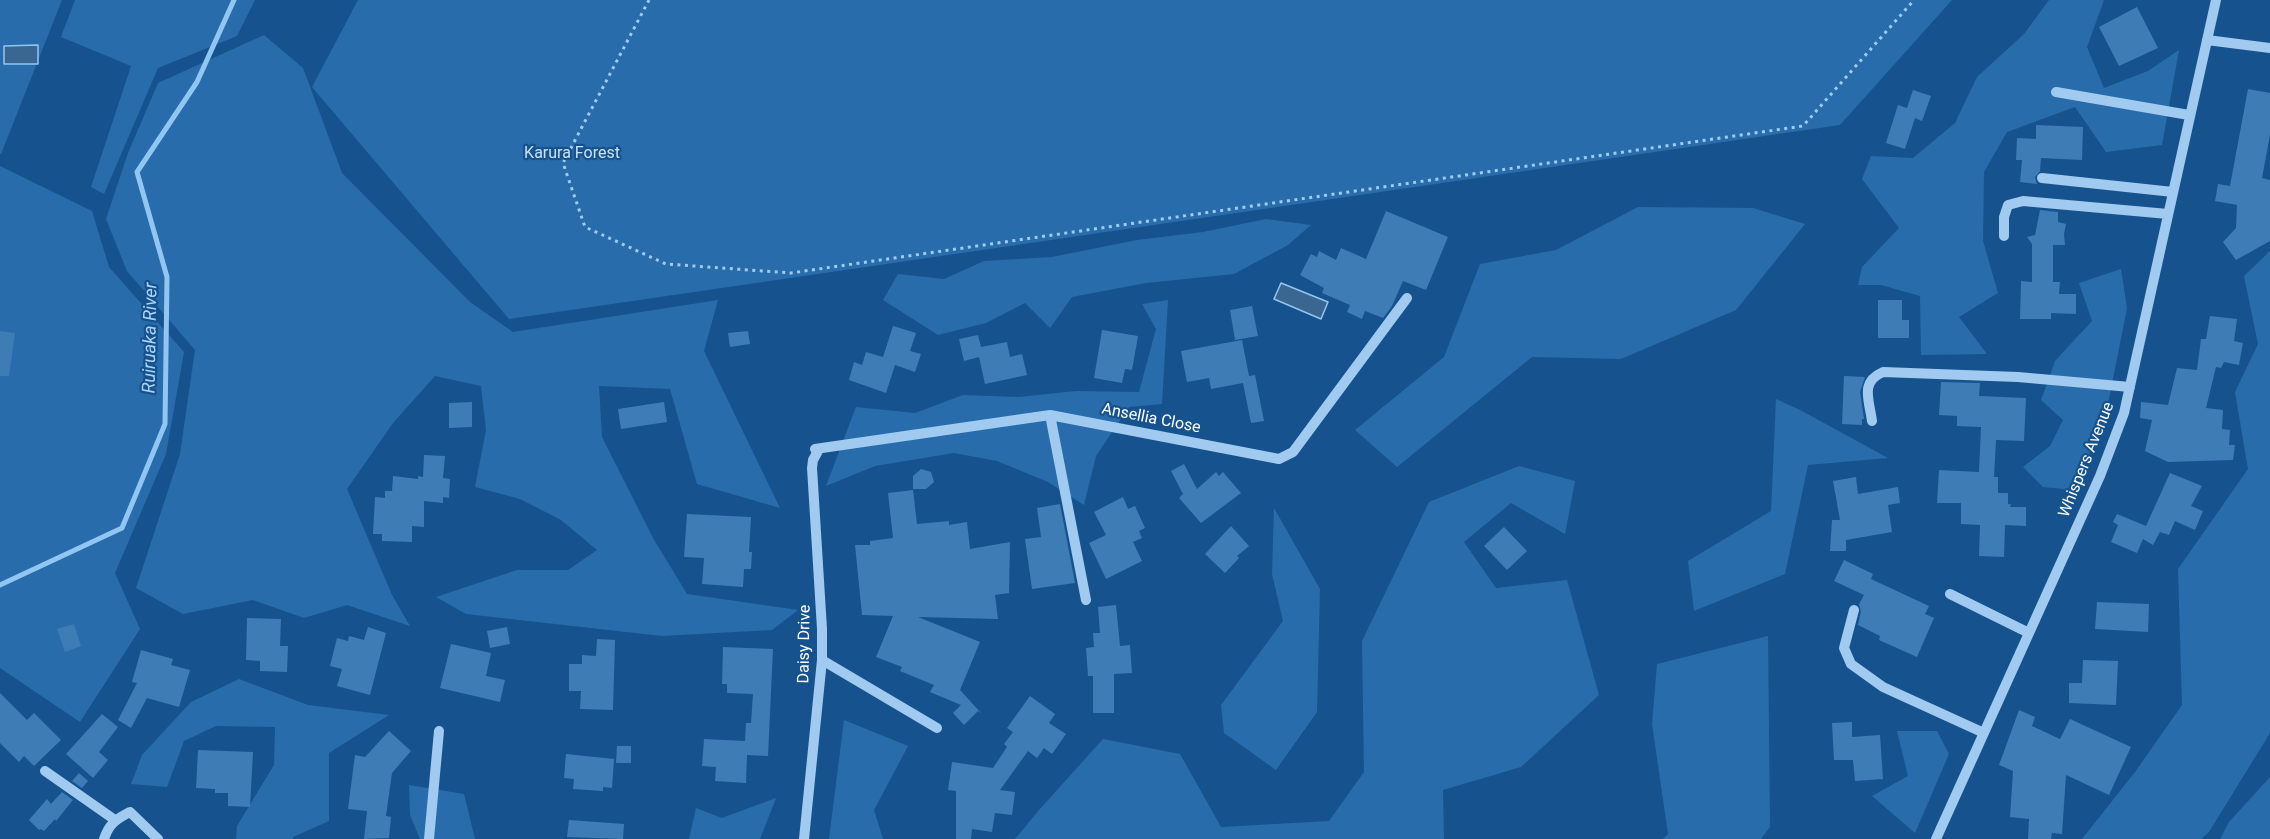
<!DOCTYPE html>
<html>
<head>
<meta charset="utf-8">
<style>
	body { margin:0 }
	canvas { display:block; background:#16528d }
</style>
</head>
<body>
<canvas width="2270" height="839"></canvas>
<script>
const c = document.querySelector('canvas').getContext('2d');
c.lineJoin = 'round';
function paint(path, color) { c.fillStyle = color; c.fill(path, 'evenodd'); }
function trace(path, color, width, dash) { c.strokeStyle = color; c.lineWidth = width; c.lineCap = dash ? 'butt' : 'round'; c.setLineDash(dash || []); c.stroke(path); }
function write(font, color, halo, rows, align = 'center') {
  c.font = font + ' Roboto,sans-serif'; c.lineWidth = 4.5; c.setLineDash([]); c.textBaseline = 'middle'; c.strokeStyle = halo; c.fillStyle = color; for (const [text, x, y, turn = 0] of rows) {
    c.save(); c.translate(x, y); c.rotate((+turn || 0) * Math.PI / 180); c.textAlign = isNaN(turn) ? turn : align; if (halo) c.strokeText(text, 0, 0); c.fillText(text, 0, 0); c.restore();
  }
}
const green = new Path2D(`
	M0,0H62L1,154H0Z
	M75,0H255L237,36L158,68L104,194L91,187L131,66L61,37Z
	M358,0H1952L1840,125L509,319L312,87Z
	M2049,0H2104L2087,47L2104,88L2148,71L2179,50L2162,145L2106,152L2075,107L2007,132L1984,172L1983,241L1998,293L1959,317L1987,354L1921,355L1920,296L1881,285H1858L1862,267L1899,228L1862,179L1871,156L1913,158L1955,123L1977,77L2024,34Z
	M264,35L303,68L342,173L470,302L513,332L718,300L704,351L780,508L697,484L670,389L599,386L602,437L653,538L687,594L798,610L772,630L662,636L466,614L436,597L517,570H568L597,550L561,520L520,499L475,487L486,430L481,386L435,376L393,423L347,489L392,595L410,626L347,605L304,618L253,600L183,614L136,588L180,454L195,350L127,271L106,219L128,153L158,83Z
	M0,166L92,211L109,267L184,352L166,454L115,573L140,629L80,722L0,668Z
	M1638,207L1753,208L1805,224L1736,310L1621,359L1532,357L1397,467L1355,430L1444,357L1480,264L1556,250Z
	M1266,219L1311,225L1288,245L1234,274L1146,283L1072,297L1050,328L1025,303L986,323L938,335L883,300L898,274L944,279L984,261L1052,257L1137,240L1203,232Z
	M2270,251V733L2209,832L2201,839H2082L2135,772L2182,705L2178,569L2248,469L2235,392L2258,344L2244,276Z
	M2121,269L2127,308L2105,419L2073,490L2043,487L2023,467L2050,446L2063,420L2041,400L2055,361L2092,321L2079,283Z
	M1168,300L1162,404L1129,407L1096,456L1084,505L1048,482L997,461L954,453L875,466L826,486L856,407L915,413L963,395L1019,397L1076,391L1139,392L1156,329L1142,304Z
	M1776,399L1802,411L1888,458L1808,465L1785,574L1694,611L1688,561L1771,511Z
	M1519,466L1575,481L1565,534L1511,503L1464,542L1496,588L1567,580L1599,695L1521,767L1443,790L1444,839H1015L1039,810L1103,739L1180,754L1221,827L1329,821L1364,772L1362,641L1429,502Z
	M1274,508L1320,589L1317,712L1276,770L1224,733L1221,705L1283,621L1272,574Z
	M1768,636L1770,827L1761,839H1663L1668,834L1652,724L1657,664Z
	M239,679L308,705L389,715L329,753V821L293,837V839H236L237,826L274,765L275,727L216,726L184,741L167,787L131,784L142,755L191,702Z
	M844,720L908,746L874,810L883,839H829Z
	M1897,731H1937L1949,754L1915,833L1872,796L1908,776Z
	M2270,777V839H2220L2229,822Z
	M409,785L464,794L475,839H420L410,815Z
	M776,798L760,839H689L696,808L722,818Z`);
const water = new Path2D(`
	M38,45V64H4V46Z
	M1281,283L1328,302L1321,319L1274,299Z`);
const stream = new Path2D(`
	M0,585L122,528L165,424L167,277L137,172L197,82L234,0`);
const building = new Path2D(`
	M2137,7L2158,48L2119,66L2099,27Z
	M2248,89L2270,93V135L2262,178L2270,180V241L2236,260L2223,242L2236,228L2237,205L2215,201L2218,184L2230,186Z
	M1913,90L1931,96L1922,121L1915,118L1905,149L1886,143L1898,105L1907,108Z
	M2036,125L2083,127L2082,160L2041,158L2040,171L2035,177L2037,184L2020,182L2022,160H2016L2017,138L2036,139Z
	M2040,210L2058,212V222L2066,224L2064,234L2065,245H2053V282H2060L2059,294H2076V314L2051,313V319H2020L2021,281L2032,282V244L2027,237L2035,235Z
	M1386,211L1448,237L1426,290L1403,281L1392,306L1383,318L1365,311L1362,319L1347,312L1350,305L1322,293L1324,288L1300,275L1311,254L1317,257L1319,251L1336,260L1341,248L1366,259Z
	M1878,300H1902V320H1909V338H1878Z
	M1252,306L1258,336L1235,340L1230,310Z
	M2210,316L2237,319L2234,341L2243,343L2239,365L2224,362L2221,368L2216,367L2206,408L2223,410L2222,429L2230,430L2229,445H2235L2233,460L2168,462L2145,451L2152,420L2140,418L2141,402L2168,405L2177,368L2197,370L2201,339H2206Z
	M893,326L916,333L910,351L921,354L915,372L895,365L886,393L849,380L854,362L862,365L866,352L883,357Z
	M1102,330L1138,336L1132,370L1125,369L1122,383L1094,378Z
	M0,331L15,333L9,376H0Z
	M748,331L750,344L730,347L728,333Z
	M978,335L981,347L1007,342L1010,357L1022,354L1027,375L985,384L979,357L964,361L959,339Z
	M1242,340L1249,376L1255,375L1264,421L1251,423L1243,383L1211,389L1209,378L1187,382L1181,351Z
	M1844,376L1865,377L1860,392L1864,419H1862V425L1842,424Z
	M1941,382L1980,383L1979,396L2026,398L2024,441L1996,440L1994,477H1998V493H2008V504H2011L2010,507H2026V526L2005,525L2004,557L1979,556L1980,525L1961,524V503H1937L1939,470L1979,472L1981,427L1957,426V416L1939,415Z
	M472,402V427L449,428V403Z
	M664,402L667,422L621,429L618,409Z
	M424,455L445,456L443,478L450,479L449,498L443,497V503L424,501V527L412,526V542L382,541V534H373L375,497L385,498V491H392L393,476L418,479V476L423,477Z
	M1184,464L1197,489L1216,472L1219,476L1223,472L1241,493L1201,523L1179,498L1183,494L1171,471Z
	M921,469L931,472L934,482L926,489H913V476Z
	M2170,473L2202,486L2191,506L2203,511L2195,530L2175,521L2169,535L2160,532L2153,545L2143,539L2137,553L2111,542L2118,525L2113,522L2117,514L2146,526Z
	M1856,477L1858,494L1898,487L1900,503L1888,505L1892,532L1846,540V551H1830L1832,520H1840L1833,481Z
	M913,490L917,524L949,521V525L967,522L970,549L1010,542L1009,593L995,595L998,619L918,617L980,642L960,690L981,713L978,711L964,725L953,713L961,705L930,692L934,685L900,671L902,667L876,657L893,616L862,615L855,545H870V541L893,538L888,493Z
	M1123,497L1128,509L1135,506L1145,528L1139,531L1142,538L1133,542L1142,561L1106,579L1089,543L1106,535L1094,512Z
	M1060,504L1075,583L1032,589L1025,539L1041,537L1037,508Z
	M687,514L751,517L749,552H752L751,569H744L743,587L702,584L704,558L684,557Z
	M1231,526L1249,546L1237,556L1239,558L1225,573L1205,554Z
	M1504,527L1527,551L1507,570L1484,546Z
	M1844,560L1873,574L1871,579L1929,606L1925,614L1934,618L1917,657L1879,640L1880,636L1858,625L1861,611L1859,604L1864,595L1834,581Z
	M2097,602L2149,604L2148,632L2095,629Z
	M1116,605L1120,646L1130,645L1132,673L1114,674V713H1093V676H1088L1086,648L1094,647L1093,633H1100L1098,607Z
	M247,618L281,619L280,646H288L287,672L260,671V661L246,660Z
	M74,624L81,646L65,652L57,629Z
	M368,627L386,633L370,695L337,686L342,669L330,666L337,638L348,641L349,636L364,640Z
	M507,627L510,644L490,648L487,631Z
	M597,639L615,640L613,710L580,709L581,691H569V664H582V655L596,656Z
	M451,644L491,653L486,676L505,680L500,702L440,688Z
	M723,647L773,649L768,756L747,755L746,783L715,781L716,767L702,766L704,739L745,741L746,723H751L753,694L727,693V684H722Z
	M141,650L173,659L171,665L190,670L179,707L147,698L131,728L118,720L137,683L132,682Z
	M2083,660L2118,661L2116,705L2069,703V683H2082Z
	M0,693L27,720L34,713L61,740L34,766L24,756L19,762L0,743Z
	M1030,696L1055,714L1049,723L1066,734L1052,754L1044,748L1037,758L1028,751L1000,790L1015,792L1012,815L995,813L992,832L972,829L971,839H956V791L948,790L952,762L993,768L1007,747L1004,744L1013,732L1007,728Z
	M2019,710L2035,717L2032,726L2060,739L2070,719L2131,747L2109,795L2066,775L2062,834L2052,833L2051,839H2028L2029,819L2010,817L2013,771L1999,765Z
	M102,714L118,727L99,752L108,760L93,778L66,754Z
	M1852,722V737L1880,735L1883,779L1855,781L1853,760H1834L1832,723Z
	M389,731L411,751L392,773L386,816L391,817L389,838L364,839L367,811L348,809L355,755L365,757Z
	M617,746H631V763H616Z
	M198,750L253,752L250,807L228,806V793H215V789L196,788Z
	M566,754L614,759L612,788L603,787V791L573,789L574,779L564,778Z
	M79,773L88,781L82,788L72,781Z
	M62,792L73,800L56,821L55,819L44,831L41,829L39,830L29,820L47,799L51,804Z
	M569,820L624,824L623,839L567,837Z`);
const path = new Path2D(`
	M649,0L563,163L585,227L666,264L791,273L1803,126L1914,0`);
const minor = new Path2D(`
	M2207,40L2270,48
	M2056,92L2189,115
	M2042,178L2173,192
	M2004,236V217L2008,205L2023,201L2168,214
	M1050,415L1086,600
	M1872,421C1869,399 1860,382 1883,372L2018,377L2130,387
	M1950,594L2029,633
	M1854,610L1844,648L1851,664L1883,687L1984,733
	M822,660L937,728
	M45,771L115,820
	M104,839C109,824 116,819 130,812L158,839
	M429,839L439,731
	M804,839L822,660V629L812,468L813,460L818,451L815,449L1050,415L1279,459L1293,452L1407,298
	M1936,839L2100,476L2124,413L2216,0`);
const parkNames = [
	["Karura Forest",572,154]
];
const streetNames = [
	["Ansellia Close",1151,419,11],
	["Whispers Avenue",2087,460,-68],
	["Daisy Drive",805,644,-89]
];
const waterNames = [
	["Ruiruaka River",151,338,-89]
];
paint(green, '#286cac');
paint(water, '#3a6791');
trace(water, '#92c6f2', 1.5);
trace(stream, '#92c6f2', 5);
paint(building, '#3e7cb6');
trace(path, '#a0caf0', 3, [3, 4.5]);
trace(minor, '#a0caf0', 10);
write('16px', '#c7e2fb', '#16528d', parkNames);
write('16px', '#fff', '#16528d', streetNames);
write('italic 18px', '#acd4f7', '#16528d', waterNames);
</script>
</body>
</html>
